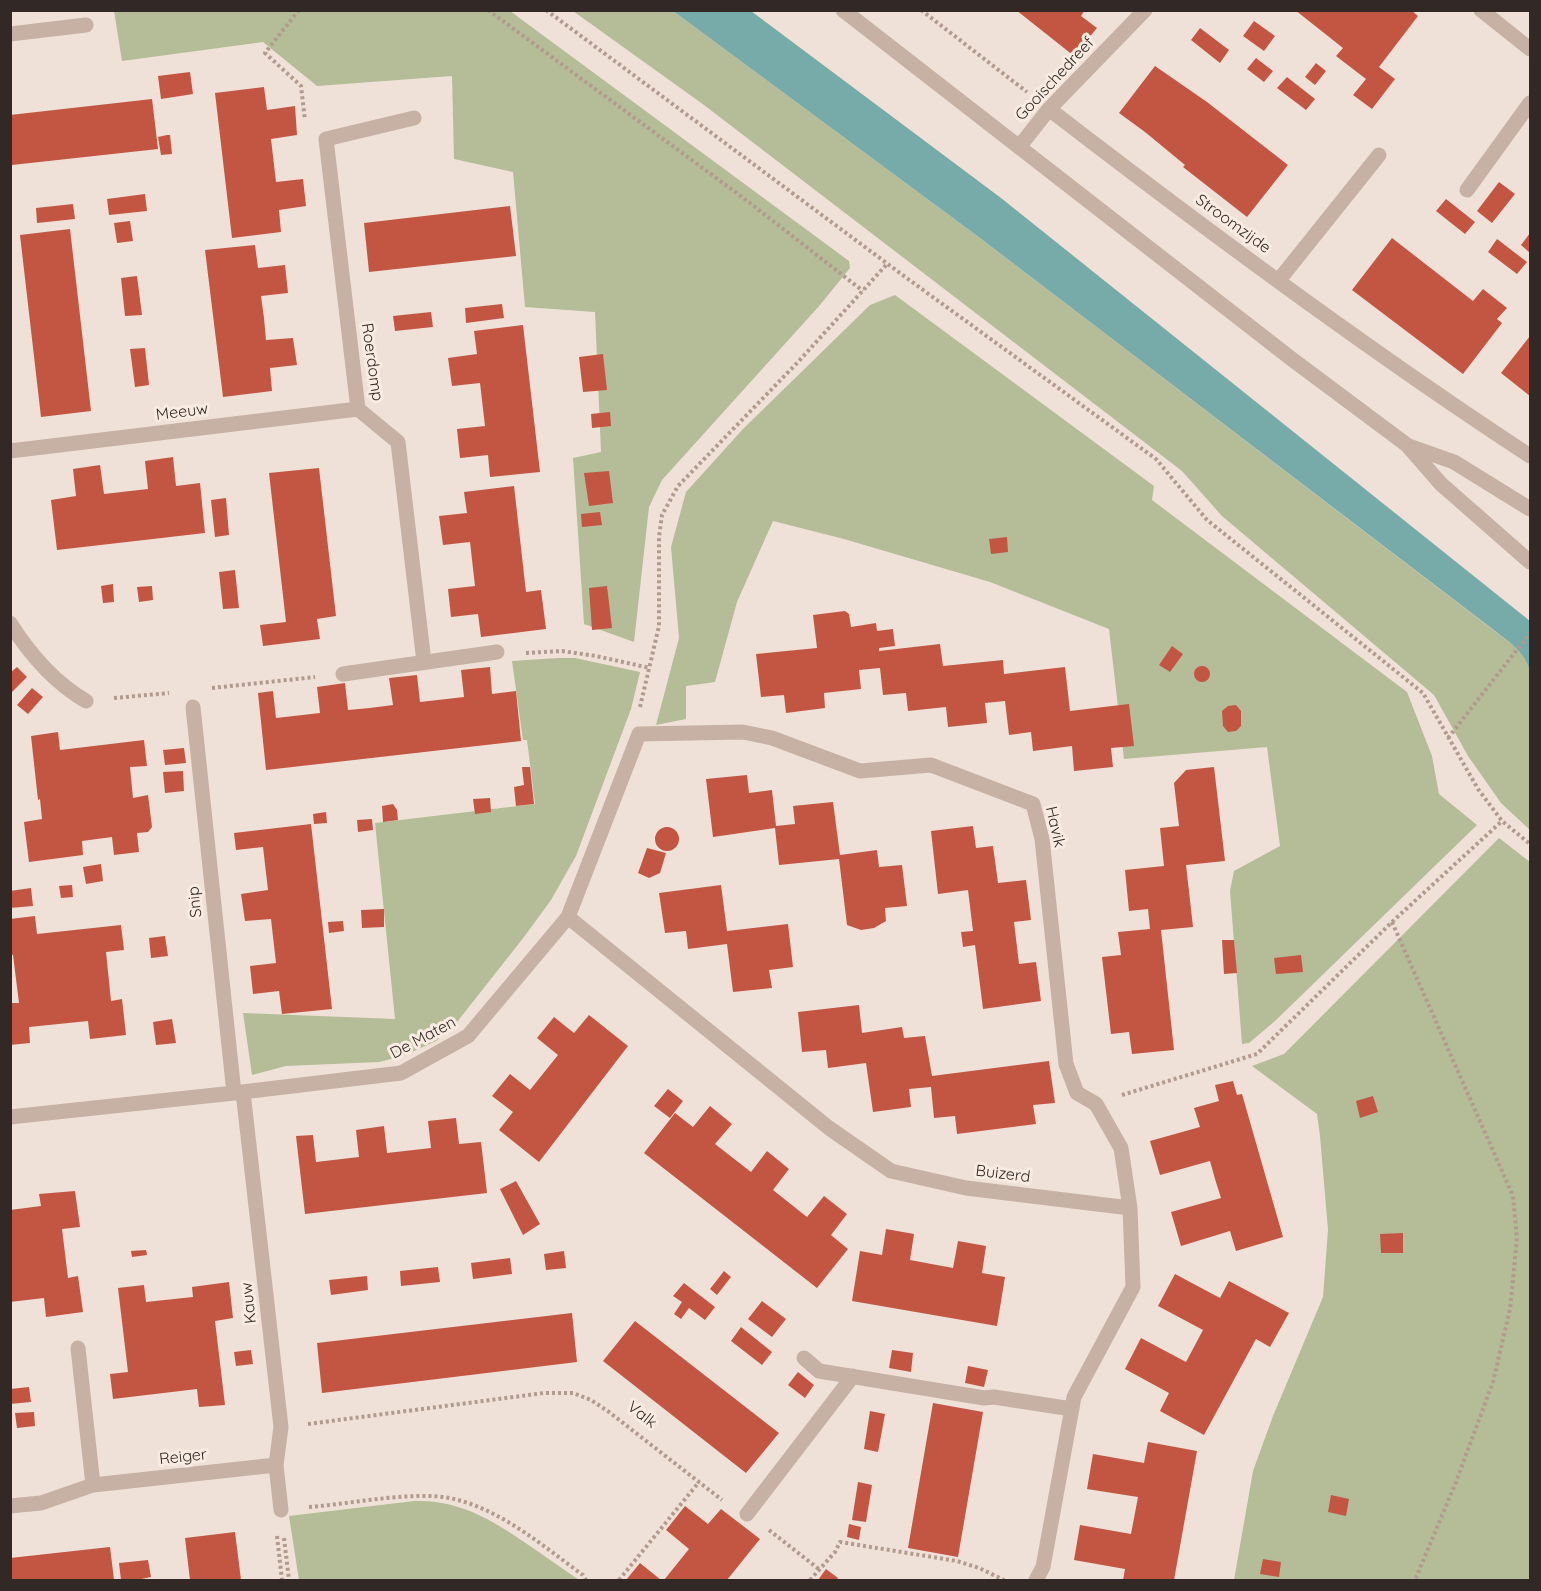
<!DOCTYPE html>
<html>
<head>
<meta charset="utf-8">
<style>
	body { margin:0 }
	#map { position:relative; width:1541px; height:1591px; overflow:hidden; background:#efe1d7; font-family:Quicksand,sans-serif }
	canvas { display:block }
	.frame { position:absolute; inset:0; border:12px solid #322825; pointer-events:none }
</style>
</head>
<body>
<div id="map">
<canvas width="1541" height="1591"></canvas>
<div class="frame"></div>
</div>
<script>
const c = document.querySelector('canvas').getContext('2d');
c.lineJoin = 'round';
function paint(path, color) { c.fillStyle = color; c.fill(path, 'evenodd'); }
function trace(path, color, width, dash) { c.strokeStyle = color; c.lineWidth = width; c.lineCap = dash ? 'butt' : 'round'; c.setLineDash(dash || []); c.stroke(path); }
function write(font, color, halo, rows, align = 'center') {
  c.font = font + ' Quicksand,sans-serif'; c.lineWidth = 6; c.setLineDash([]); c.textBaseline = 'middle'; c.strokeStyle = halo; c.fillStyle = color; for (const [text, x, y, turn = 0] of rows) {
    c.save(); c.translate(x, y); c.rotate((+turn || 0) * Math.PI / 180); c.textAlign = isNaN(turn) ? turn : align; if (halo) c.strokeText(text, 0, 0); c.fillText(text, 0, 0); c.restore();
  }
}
const green = new Path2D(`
	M114,11H510L849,261L850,268L820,305L662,480L649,507L634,642L584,624L573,458L601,452L595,312L525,307L513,172L454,159L452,76L317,86L263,42L122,61Z
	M573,11H673L976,235L1522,652L1527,660L1530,672V830L1501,803L1468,756L1434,695L1222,516L1182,471L704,105Z
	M895,295L1154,486L1152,500L1407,692L1432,756L1439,794L1477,825L1275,1021L1249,1043L1242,1044L1230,891L1234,871L1280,846L1267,747L1124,759L1109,629L990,582L844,539L773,521L737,602L715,682L686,686V719L656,725L679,638L671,547L686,492L743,429L870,305Z
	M558,658H575L640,672L631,709L576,856L551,900L524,937L457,1022L436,1041L403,1056L379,1062L286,1066L252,1075L243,1013L395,1019L375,823L535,804L527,740H523L512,661Z
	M1499,838L1530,862V1580H1234L1253,1471L1273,1416L1323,1297L1328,1230L1320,1136L1317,1114L1252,1066L1284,1054Z
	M414,1501C460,1499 496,1522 533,1548C548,1559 564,1569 579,1580H299L289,1516Z`);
const water = new Path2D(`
	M673,11H751L1001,198L1530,621V672C1526,652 1510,643 1495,631L976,235Z`);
const building = new Path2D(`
	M1016,10H1085L1081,16L1097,28L1074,56Z
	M1295,10H1411L1418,16L1379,67L1395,79L1372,109L1353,95L1366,79L1336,56L1343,48Z
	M1254,21L1275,36L1264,51L1243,36Z
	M1200,28L1229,50L1220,63L1191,40Z
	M1256,58L1273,71L1264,82L1247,69Z
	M1316,63L1326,71L1315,85L1305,77Z
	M1155,66L1207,102L1288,165L1247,217L1183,167L1185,165L1145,132L1119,113Z
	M190,72L193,94L161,99L158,76Z
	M1287,77L1315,99L1306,110L1277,88Z
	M264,87L267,110L295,106L297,135L271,139L276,182L303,179L306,206L279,210L281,232L232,238L215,93Z
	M152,99L158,149L12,165L10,115Z
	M167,135H170L172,154L161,155L158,137Z
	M1499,182L1515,194L1492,223L1477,211Z
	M145,194L147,211L109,215L107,199Z
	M1446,199L1475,222L1465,234L1436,211Z
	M73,204L75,219L37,223L36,208Z
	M510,206L516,256L369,272L364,223Z
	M130,221L133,241L117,243L114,223Z
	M70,229L91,411L41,417L20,235Z
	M1530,233V253L1521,245Z
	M1392,238L1473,301L1483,289L1507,308L1497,319L1502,323L1463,374L1352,290Z
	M1497,239L1527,262L1517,274L1488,252Z
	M255,245L258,268L285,265L288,293L261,296L264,318L266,340L293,338L297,365L270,368L272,391L223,397L205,250Z
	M137,276L142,315L125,316L121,278Z
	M502,304L504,318L466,323L465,308Z
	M431,312L433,327L395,331L393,316Z
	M523,325L540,472L490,477L488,455L460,458L457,429L485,426L480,383L452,386L448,358L477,354L474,331Z
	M1530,336V396L1501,373Z
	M145,348L149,385L135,387L130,349Z
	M603,354L607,390L583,392L579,357Z
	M610,412L611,426L592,428L591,414Z
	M173,457L176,486L200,483L205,533L57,550L51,500L76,496L73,469L100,465L104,494L148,489L145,461Z
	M319,468L336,616L317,619L320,639L263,646L260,625L286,622L269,473Z
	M609,471L613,503L589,506L584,473Z
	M514,486L526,592L541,590L546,629L481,637L478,614L451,617L448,589L475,586L470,542L443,545L439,516L467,513L464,492Z
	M226,498L229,535L215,537L211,500Z
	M600,512L602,525L582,527L581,514Z
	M1007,537L1008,552L991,554L989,539Z
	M235,570L239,608L223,609L219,572Z
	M113,584L114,602L103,603L101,586Z
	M152,586L153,600L139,602L137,587Z
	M607,586L612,628L592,630L589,588Z
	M845,611L849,614L851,627L876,623L877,631L893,629L895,646L879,648V651L940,644L943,666L1003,660L1004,674L1065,667L1070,711L1129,704L1134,746L1111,748L1113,767L1074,771L1072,746L1033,751L1031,732L1009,735L1005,701L985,703L987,723L948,727L946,707L908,711L906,693L883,695L880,668L859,670L861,689L824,693L825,708L786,713L784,695L761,697L756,654L817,648L813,615Z
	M1172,646L1183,654L1170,672L1159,665Z
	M1194 674a8 8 0 1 1 16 0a8 8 0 1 1-16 0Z
	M17,667L27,677L10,694V673Z
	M490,667L492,694L516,691L521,741L266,770L258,693L273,691L276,718L320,713L317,687L345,683L348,710L370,708L393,705L389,678L417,675L420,702L464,697L461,670Z
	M32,688L43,697L28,714L17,705Z
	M1236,705L1241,711V726L1236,731L1228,732L1223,726L1222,711L1228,706Z
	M58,732L60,750L144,740L147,766L130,767L133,798L148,795L152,827L148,832L137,833L139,852L114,855L112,837L82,841L83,855L29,862L24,822L42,819L40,799L38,800L31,736Z
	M184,748L186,763L165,765L163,750Z
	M522,767H530L534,804L516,806L514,787L524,785Z
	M1214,767L1225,861L1186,865L1193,927L1161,930L1174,1050L1132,1054L1129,1032L1111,1034L1102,957L1121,955L1118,932L1150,929L1148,909L1129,911L1125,870L1164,866L1160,828L1179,826L1174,783L1186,770Z
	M183,771L184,791L165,793L163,772Z
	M747,775L749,793L772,790L776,826L795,824L793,806L833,802L840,855L877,850L879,867L902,865L907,906L885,908L886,921L874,928L861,930L847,925L839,859L779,865L775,828L713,837L706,779Z
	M490,798L491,812L475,814L473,799Z
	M393,804L397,810L398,820L383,822L382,806Z
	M326,812L327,823L314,824L313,814Z
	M372,819L373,830L358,832L357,820Z
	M311,824L332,1009L282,1014L279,991L253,994L250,966L276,963L271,919L245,921L241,894L268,890L263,847L236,850L234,833Z
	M973,826L976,848L993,846L998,883L1026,880L1031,920L1014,922L1019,964L1036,962L1041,1001L983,1009L975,945L963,947L961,932L973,931L968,890L938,894L931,831Z
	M655 839a12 12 0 1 1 24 0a12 12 0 1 1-24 0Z
	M647,848L666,853L660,873L649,878L638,873Z
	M101,864L103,881L86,884L83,867Z
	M72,885L73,897L61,898L59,886Z
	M721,885L727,931L788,924L793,967L769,970L772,988L733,992L727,944L688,949L686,931L665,933L659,893Z
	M31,888L33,906L10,908V891Z
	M384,909V927L362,928L361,910Z
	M35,916L37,934L121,925L124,950L106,952L111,1001L122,999L126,1035L90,1039L88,1021L29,1027L30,1043L10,1045V1003H19L13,955H10V919Z
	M343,921L344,931L329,933L328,922Z
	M165,936L168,956L151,958L149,938Z
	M1222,940H1234L1237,973L1224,974Z
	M1301,955L1303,972L1276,974L1274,958Z
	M859,1005L862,1033L902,1027L904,1038L925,1036L932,1076L1049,1061L1055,1103L1033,1105L1036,1124L957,1134L955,1116L934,1118L931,1087L909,1089L911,1107L873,1112L866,1063L828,1068L826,1050L802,1052L798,1012Z
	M589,1015L628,1046L539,1162L499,1130L513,1112L492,1096L510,1074L530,1090L558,1055L537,1038L554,1017L574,1033Z
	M172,1019L176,1043L156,1045L153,1022Z
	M1233,1081L1237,1095L1242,1094L1283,1237L1236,1251L1230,1231L1181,1246L1171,1212L1221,1198L1215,1179L1210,1161L1160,1175L1150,1141L1200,1127L1194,1108L1219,1101L1215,1085Z
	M668,1089L683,1101L670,1118L654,1106Z
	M1373,1096L1378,1112L1360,1118L1356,1101Z
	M710,1106L732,1124L715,1144L751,1172L767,1151L789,1169L773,1190L807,1217L824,1196L847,1214L831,1235L848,1249L817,1288L644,1153L675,1113L693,1127Z
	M456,1118L459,1144L481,1142L487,1193L305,1214L296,1136L313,1135L316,1162L359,1157L356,1130L384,1126L387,1153L431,1148L428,1121Z
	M516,1181L540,1224L523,1235L500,1189Z
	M75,1191L80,1227L62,1229L68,1278L78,1276L83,1312L46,1317L44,1298L10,1302V1210L41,1206L39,1194Z
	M886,1229L914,1234L910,1260L953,1268L958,1241L986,1246L982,1273L1005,1277L997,1326L852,1301L860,1251L882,1255Z
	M1403,1233V1253H1381L1380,1234Z
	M146,1250L147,1255L132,1257L131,1251Z
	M564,1251L566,1268L546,1270L544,1254Z
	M510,1258L512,1274L473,1279L471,1263Z
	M438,1267L440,1282L401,1286L400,1271Z
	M724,1271L731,1277L717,1295L710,1289Z
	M1175,1274L1220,1298L1229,1281L1289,1313L1270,1347L1256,1339L1204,1435L1160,1411L1169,1393L1125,1369L1141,1338L1186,1362L1203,1330L1158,1306Z
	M367,1276L368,1290L331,1295L329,1280Z
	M229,1282L233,1318L215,1321L225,1405L199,1407L197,1389L113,1399L110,1374L128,1372L118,1288L144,1285L146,1302L193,1297L192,1287Z
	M684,1283L715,1307L705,1320L689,1308L681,1319L674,1314L682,1302L673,1296Z
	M762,1301L786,1319L772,1337L748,1319Z
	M572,1313L577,1362L322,1393L317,1343Z
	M635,1321L779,1433L746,1473L603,1361Z
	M741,1327L772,1352L762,1365L731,1341Z
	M251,1350L253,1364L236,1366L234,1352Z
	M892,1350L913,1353L911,1372L889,1368Z
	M968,1366L988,1370L984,1387L965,1383Z
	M798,1372L814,1385L805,1398L788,1385Z
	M29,1387L31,1402L10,1404V1389Z
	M933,1403L983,1412L958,1557L908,1548Z
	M870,1411L885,1414L878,1452L864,1449Z
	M34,1412L35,1426L17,1428L15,1413Z
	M1148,1442L1197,1451L1174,1580H1123L1125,1569L1074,1560L1080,1525L1131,1534L1138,1497L1087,1489L1093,1454L1144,1463Z
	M858,1482L872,1485L866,1522L852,1520Z
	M1331,1495L1349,1499L1346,1516L1328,1512Z
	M685,1506L708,1524L721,1509L760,1539L727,1580H664L689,1549L666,1530Z
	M849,1524L861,1527L859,1540L847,1537Z
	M235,1532L241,1580H190L185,1538Z
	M110,1547L114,1580H10V1558Z
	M1263,1559L1281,1562L1279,1577L1260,1574Z
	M148,1560L151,1577L137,1580H121L119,1563Z
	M640,1563L661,1580H626Z
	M826,1569L838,1578L837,1580H818Z`);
const path = new Path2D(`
	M299,10L265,53L301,86L305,120
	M488,10L746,200L863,291
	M546,10L908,279L1156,459L1207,520L1423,693L1478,789L1502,821L1530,844
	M921,10L1027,92
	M526,653L562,651L596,656L650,668
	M212,688L315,677
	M114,698L169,693
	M640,707L659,626V537L662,515L678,486L798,362L887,264
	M1448,738L1530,633
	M1392,922L1513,1196L1517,1238L1510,1309L1493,1382L1456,1482L1415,1580
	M1122,1095L1257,1054L1392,922L1502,821
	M308,1424L544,1393H573L591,1400L609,1412L722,1500
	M309,1507C347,1504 385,1496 424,1496C484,1494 537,1542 583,1575L586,1580
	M769,1530L820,1570
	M277,1536L282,1580
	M284,1538L289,1580
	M619,1580L699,1482
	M810,1580L835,1552L840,1542L957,1561L979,1568L1004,1580`);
const service = new Path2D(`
	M1467,190L1530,103
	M1279,280L1379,155`);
const minor = new Path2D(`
	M1481,10L1530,49
	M10,34L86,25
	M1049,109C1206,230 1365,348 1530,456
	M414,118L326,139L358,409L398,442L424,662
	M1019,147L1049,109L1145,10
	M10,451L358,409
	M10,623C29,653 55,683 86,701
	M343,674L497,652
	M193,707L234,1093
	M568,917L829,1128L891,1171L966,1188L1130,1208L1133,1287L1074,1397L1043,1567L1036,1580
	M243,1092L281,1427L276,1465L281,1510
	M10,1117L234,1093L401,1073L468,1036L568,917L639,734L743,732L772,738L860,771L931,765L1033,804L1042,839L1066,1064L1077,1093L1096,1104L1121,1148L1130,1208
	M78,1348L93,1485
	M804,1358L819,1371L984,1398L994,1397L1072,1409
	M10,1506L41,1503L93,1485L276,1465
	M747,1514L853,1376`);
const tertiary = new Path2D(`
	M843,10L1293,360L1407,445L1441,484L1530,562
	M1409,446L1454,462L1530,509`);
const streetNames = [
	["Gooischedreef",1055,79,-47],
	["Stroomzijde",1233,224,36],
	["Roerdomp",372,362,82],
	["Meeuw",182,412,-7],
	["Havik",1055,827,77],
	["Snip",195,902,-96],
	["De Maten",423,1038,-28],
	["Buizerd",1003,1174,7],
	["Kauw",249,1303,-96],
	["Valk",642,1415,38],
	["Reiger",183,1457,-6]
];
paint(green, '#b4bd98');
paint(water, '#77aba9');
paint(building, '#c25643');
trace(path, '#b29a8e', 4, [3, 3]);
trace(service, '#c7b0a4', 15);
trace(minor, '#c7b0a4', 15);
trace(tertiary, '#c7b0a4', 15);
write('16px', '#322825', '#f8ece2', streetNames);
</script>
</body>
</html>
